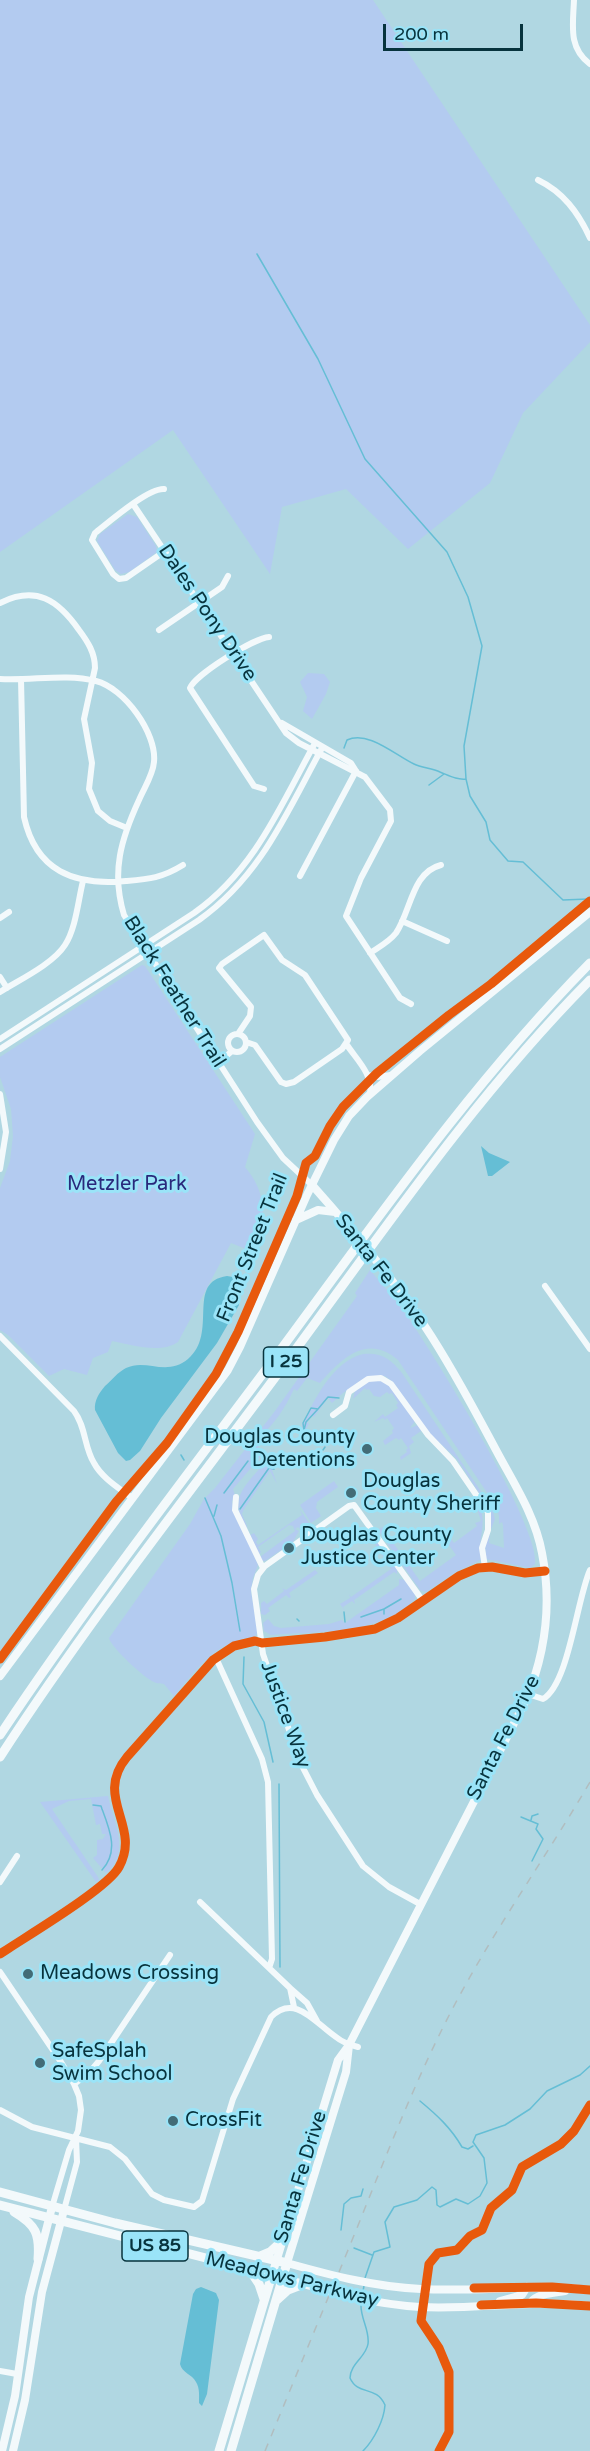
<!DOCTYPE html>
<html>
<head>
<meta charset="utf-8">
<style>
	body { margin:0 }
	#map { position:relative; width:590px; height:2451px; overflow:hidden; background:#b0d7e2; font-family:"Varela Round",sans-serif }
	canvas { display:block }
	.scale { position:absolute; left:383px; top:24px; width:140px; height:27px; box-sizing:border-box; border:3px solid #07333d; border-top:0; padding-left:8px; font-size:18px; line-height:21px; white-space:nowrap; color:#07333d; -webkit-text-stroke:4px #9ae4f8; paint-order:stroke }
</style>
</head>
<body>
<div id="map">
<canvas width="590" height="2451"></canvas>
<div class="scale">200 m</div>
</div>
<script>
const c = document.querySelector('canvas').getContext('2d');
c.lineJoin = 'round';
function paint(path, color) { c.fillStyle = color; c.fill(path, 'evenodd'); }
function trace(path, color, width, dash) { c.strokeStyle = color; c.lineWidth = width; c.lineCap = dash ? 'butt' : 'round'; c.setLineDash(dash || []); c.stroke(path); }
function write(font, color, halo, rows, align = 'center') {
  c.font = font + ' "Varela Round",sans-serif'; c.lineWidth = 6; c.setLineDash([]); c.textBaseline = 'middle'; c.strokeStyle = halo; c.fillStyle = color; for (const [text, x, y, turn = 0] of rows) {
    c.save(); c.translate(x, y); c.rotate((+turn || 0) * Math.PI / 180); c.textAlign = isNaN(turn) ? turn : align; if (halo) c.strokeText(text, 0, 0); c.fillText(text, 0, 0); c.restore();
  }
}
const green = new Path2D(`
	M0,0H373L590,325V342L523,413L490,483L408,549L346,489L282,507L270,574L173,430L0,552Z
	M128,514L137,517L156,546L157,552L129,572L121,574L115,570L97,541L100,534Z
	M308,673L324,674L330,682L326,694L312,719L303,711L307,697L300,682Z
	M142,965L145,966L255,1134L245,1167C264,1189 268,1215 256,1242L250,1240L246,1249L231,1243L178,1342C161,1354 132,1345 112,1341L108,1352L93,1358L87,1375L64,1369L49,1376L8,1335L0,1330V1188L10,1161L13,1136L11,1109L0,1077V1057Z
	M370,1270C382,1285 396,1299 407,1316C433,1353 541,1528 535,1564L530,1568L486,1559L485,1544L490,1534L489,1543L504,1548L503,1525L502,1522L499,1524V1516L496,1506L398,1360C367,1333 341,1359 320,1383L307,1378L297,1391L294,1389C285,1408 275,1424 259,1437L261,1441L258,1447L263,1454L233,1489L235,1495L232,1502L258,1565L253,1578L251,1591L258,1633L254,1637C216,1641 198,1668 174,1696L164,1684C160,1683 157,1684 154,1682C145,1679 110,1646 109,1638L190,1524L204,1499L215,1488L275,1411L357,1296L355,1293Z
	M363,1354C381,1352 391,1359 402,1373L492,1508L495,1519L491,1529L490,1510L457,1459L429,1433L393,1382L385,1376L368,1377L343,1393L332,1403L328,1398L314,1417L312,1415L307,1422L309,1424L304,1432L302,1425C315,1399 332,1362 363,1354Z
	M379,1380L388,1384L415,1421L410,1428L418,1425L421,1431L411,1438L414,1442L409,1446L411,1453L401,1460L400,1457L407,1452L406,1450L408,1448L401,1438L399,1440L396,1438L385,1445L383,1441L393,1433L392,1431L394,1428L387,1418L385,1420L383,1418L374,1422L383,1414L385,1417L398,1408L396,1405L398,1403L392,1393L389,1394L387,1392L380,1397L374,1396L369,1389L366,1390L365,1388L353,1399L355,1391L369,1381Z
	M267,1463L271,1464L274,1469L272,1470L277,1484L270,1471L244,1509L242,1514L247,1526V1532C235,1507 234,1498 253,1476C258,1471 261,1466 267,1463Z
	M334,1481L338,1487L317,1502L316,1508L321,1516L311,1523L300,1505Z
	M479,1506C488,1522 477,1542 481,1560L456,1572L426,1592L420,1590L378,1530L382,1527L420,1581L456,1555L432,1521L448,1541L451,1539L454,1543L477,1526L475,1523L481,1521L477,1508L473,1509Z
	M300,1510L310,1524L301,1530L298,1527L295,1529L299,1531L293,1542L265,1561H262L260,1557L295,1531L293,1526L289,1525L258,1547L261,1552L259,1554L250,1535L254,1533L258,1539L256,1542L258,1545L302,1515Z
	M378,1543L397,1568V1574L394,1572L354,1600L355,1604L352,1601L343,1607L345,1611L340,1604L350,1598L349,1594L351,1597L391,1569L375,1544Z
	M315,1570L318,1573L289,1593L291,1597L289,1598L286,1595L268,1608L270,1611L265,1615L261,1614V1603L264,1601L267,1604L284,1591L282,1588L286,1590Z
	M399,1579L405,1580L415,1594V1599C380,1636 317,1631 271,1635L264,1631L263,1623L268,1619L274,1626L281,1628L329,1624L342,1620L345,1623L399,1585Z
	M108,1796C113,1821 132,1853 106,1873L93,1858L97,1855V1840L103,1839L106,1834H102L100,1824L96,1825L91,1799L69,1801L52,1809L98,1877L99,1880L96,1882L40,1802Z`);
const water = new Path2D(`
	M481,1146L489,1153L510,1162L492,1176H488Z
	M227,1276L233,1277L240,1288L239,1305L217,1343L161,1418L140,1451L130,1460L126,1461L118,1453L95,1410C94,1401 99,1393 105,1386C112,1380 118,1372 126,1368C146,1358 166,1377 188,1359C219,1333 185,1282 227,1276Z
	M201,2287L216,2293L219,2300L207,2394L202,2406L199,2403C199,2397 200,2388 196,2382C192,2374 182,2373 180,2364L193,2294L196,2289Z`);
const stream = new Path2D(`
	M257,254L318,359L365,459L447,552L468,597L482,646L464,746L466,779
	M344,748L347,740C368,730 395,755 414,764C422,768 432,768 440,772C450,776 457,780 466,779L470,796L486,822L490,840L508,861L523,862L563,900L588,899
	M429,785L444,774
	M304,1430L306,1422L318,1409
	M304,1431L303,1423L311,1408L318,1409L328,1397L339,1398
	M323,1450L325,1447
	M181,1455L184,1460
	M224,1493L248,1461
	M205,1498L221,1536L232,1583L240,1631
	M240,1509L269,1468L274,1469
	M214,1516L217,1505
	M344,1612L345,1622
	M384,1614V1609L401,1599
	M361,1617L384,1609
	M297,1619L299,1621
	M244,1657L243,1684L264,1722L273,1762
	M279,1784L280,1967
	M93,1805L101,1806L102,1809C110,1830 119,1852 102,1870
	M521,1817L538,1824L536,1829L543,1839L532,1861
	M531,1820L532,1816L538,1814
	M420,2101C437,2115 451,2128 462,2147L468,2149L473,2146
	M341,2230L344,2204L351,2198L361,2196L363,2189
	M354,2248L372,2255
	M365,2278L374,2252L390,2247L385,2222L394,2207L417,2200L432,2187L436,2190L437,2205L440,2207L456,2199L468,2204L480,2196L487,2183L484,2158L473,2142L476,2135L505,2125L530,2109L547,2091L580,2075L590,2066
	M362,2296L364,2286
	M361,2304C360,2318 370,2330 368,2344C366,2357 350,2364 350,2378C358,2396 376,2385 385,2405C384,2420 374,2440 363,2451`);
const minor = new Path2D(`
	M574,0C573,25 568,48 590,64
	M538,180C563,192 578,212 590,238
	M164,489C148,488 109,522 95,533L92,540L113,574L119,579L126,578L165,551
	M133,504L286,733L299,743L365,777L390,810L391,821L361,878L346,916L400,998L411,1004
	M0,603C36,585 58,600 79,630C88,642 95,653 95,668L84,719L92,763L89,789L98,811L110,821L127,828
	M159,630L222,587L228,576
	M0,679C32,681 65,673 96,681C124,688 157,733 154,762C153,775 144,788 139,800C121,839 111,872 124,915L257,1122L283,1158L313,1186
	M21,679L24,817C36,871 74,886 126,881C149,879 162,878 183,865
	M282,723L351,763L356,771
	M264,789L254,786L190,688C195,675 254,638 269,637
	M300,876L356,771
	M0,918L9,912
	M402,921L447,941
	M370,953C379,947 389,942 396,933C411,911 412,872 441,865
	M0,977L7,988
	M0,992C19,980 53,964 65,945C76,928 78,901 83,881
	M238,1034L250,1016L251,1007L219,968L222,964L264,935L282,960L305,975L348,1040L342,1049L294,1082L286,1084L281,1082L255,1045L246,1042
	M228 1043a9 9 0 1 1 18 0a9 9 0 1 1-18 0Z
	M0,1039L194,913C254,871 281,805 315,743
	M347,1045C357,1060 373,1074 370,1094
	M0,1049L199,920C261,876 287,812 322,748
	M218,1063L232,1051
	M368,1075L377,1077L391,1075
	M0,1094L6,1132L0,1169
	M545,1286L590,1349
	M0,1336L74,1411C86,1427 84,1447 94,1463C102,1478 119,1488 132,1498
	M333,1415L345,1406L349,1392L368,1379L381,1378L391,1384L428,1435L453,1461L488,1512V1530L482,1548L485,1567
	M236,1497L235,1510L263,1568
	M216,1658L262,1759L268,1782L272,1959L269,1968
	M528,1694L543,1699C569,1684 577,1598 590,1570
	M0,1882L17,1856
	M200,1902L290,1988L294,2007
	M420,1904L389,1887L363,1866L317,1795L300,1762L263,1654L254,1589L258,1575L265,1566L349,1506L354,1505L423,1601
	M0,1954C25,1937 107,1889 119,1867C142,1826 93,1798 127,1757L213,1660L234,1646L255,1641L262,1643L325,1637L375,1629L398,1618L459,1576L478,1568L492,1567L525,1573L545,1571
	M0,1972L61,2062L74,2084L79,2096L81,2110L78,2131L69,2150L52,2207
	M290,1988L307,2003L317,2021
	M74,2084L89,2073L99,2061L170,1955
	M0,2110L32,2127L110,2147L125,2159L152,2194L164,2200L194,2207L202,2201L233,2099L271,2017C295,1993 315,2023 336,2037C342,2042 350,2045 358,2047
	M64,2210L77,2162L76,2138
	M0,2371L17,2374`);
const major = new Path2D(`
	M313,1186C353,1231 393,1278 426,1328C452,1367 474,1409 496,1450C514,1484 535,1515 542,1553C552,1604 546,1652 526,1700L349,2045L338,2060L272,2275C321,2289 368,2304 420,2307C477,2310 533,2299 590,2306
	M296,1220L318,1210L335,1212
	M0,1676L228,1370L240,1347L307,1195L334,1140L349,1116L367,1097L420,1051L590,912
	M349,2045L346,2072L287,2263C330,2275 375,2287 421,2289C477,2292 534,2284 590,2290
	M500,2301L522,2295L527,2287
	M530,2303C538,2293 553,2293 565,2291
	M2,2451L15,2396L29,2297L52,2207
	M13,2451L25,2400L42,2292L64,2210`);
const highway = new Path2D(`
	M0,1735C88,1603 185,1478 279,1352C378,1218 473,1082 590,963
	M0,1757C89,1620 191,1491 288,1360C384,1230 476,1095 590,980
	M0,2192L115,2223L287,2263L231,2451
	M0,2205L272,2275L219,2451
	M14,2212C36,2225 40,2234 38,2259
	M258,2257L270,2252L282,2241
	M249,2269L259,2284L264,2299
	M277,2300L288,2290L301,2285`);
const rail = new Path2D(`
	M339,2272C376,2183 410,2089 455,2004C496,1927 546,1857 590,1782
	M265,2451L335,2281`);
const cycleway = new Path2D(`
	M0,1659L116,1502L167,1443L216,1374L238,1332L297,1196L306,1163L315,1156L330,1126L343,1107L377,1073L449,1015L491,984L590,901
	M0,1954C25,1937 107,1889 119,1867C142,1826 93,1798 127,1757L213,1660L234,1646L255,1641L262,1643L325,1637L375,1629L398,1618L459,1576L478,1568L492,1567L525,1573L545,1571
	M474,2288L552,2287L590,2290
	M481,2305L536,2303L590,2306
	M439,2451L449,2432V2372L439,2348L421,2321L429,2264L438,2253L457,2250L470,2236L482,2230L491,2208L512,2190L522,2167L561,2144L574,2131L590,2105`);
const markers = [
	[367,1449,6,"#426c77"],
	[351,1493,6,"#426c77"],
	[289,1548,6,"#426c77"],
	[28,1974,6,"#426c77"],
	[40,2063,6,"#426c77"],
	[173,2121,6,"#426c77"]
];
const shields = [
	[286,1362,45],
	[155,2246,66]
];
const shieldNames = [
	["I 25",286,1362],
	["US 85",155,2246]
];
const streetNames = [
	["Dales Pony Drive",207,613,56],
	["Black Feather Trail",174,992,58],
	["Front Street Trail",253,1248,-68],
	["Santa Fe Drive",381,1271,52],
	["Justice Way",285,1715,70],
	["Santa Fe Drive",504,1738,-63],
	["Santa Fe Drive",301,2177,-73],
	["Meadows Parkway",292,2280,14]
];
const parkNames = [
	["Metzler Park",127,1185]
];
const poiNames = [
	["Douglas County",355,1438,"right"],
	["Detentions",355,1461,"right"],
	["Douglas",363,1482],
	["County Sheriff",363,1505],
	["Douglas County",301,1536],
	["Justice Center",301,1559],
	["Meadows Crossing",40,1974],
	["SafeSplah",52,2052],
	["Swim School",52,2075],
	["CrossFit",185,2121]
];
paint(green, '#b3cbf0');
paint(water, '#65bed5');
trace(stream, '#65bed5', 1.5);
trace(minor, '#f3f9fb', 6);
trace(major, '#f3f9fb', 8);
trace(highway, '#f3f9fb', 9);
trace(rail, '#b1bdbf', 1.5, [8, 8]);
trace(cycleway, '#e8590c', 9);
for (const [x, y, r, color] of markers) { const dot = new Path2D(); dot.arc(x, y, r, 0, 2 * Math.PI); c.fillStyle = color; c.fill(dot); trace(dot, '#9ae4f8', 2); }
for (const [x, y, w] of shields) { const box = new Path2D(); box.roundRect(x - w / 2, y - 15, w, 30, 4.5); c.fillStyle = '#9ae4f8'; c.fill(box); trace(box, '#07333d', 1.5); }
write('bold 18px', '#07333d', null, shieldNames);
write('20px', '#07333d', '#9ae4f8', streetNames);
write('20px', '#29297b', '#9ae4f8', parkNames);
write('20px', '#07333d', '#9ae4f8', poiNames, 'left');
</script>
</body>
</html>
